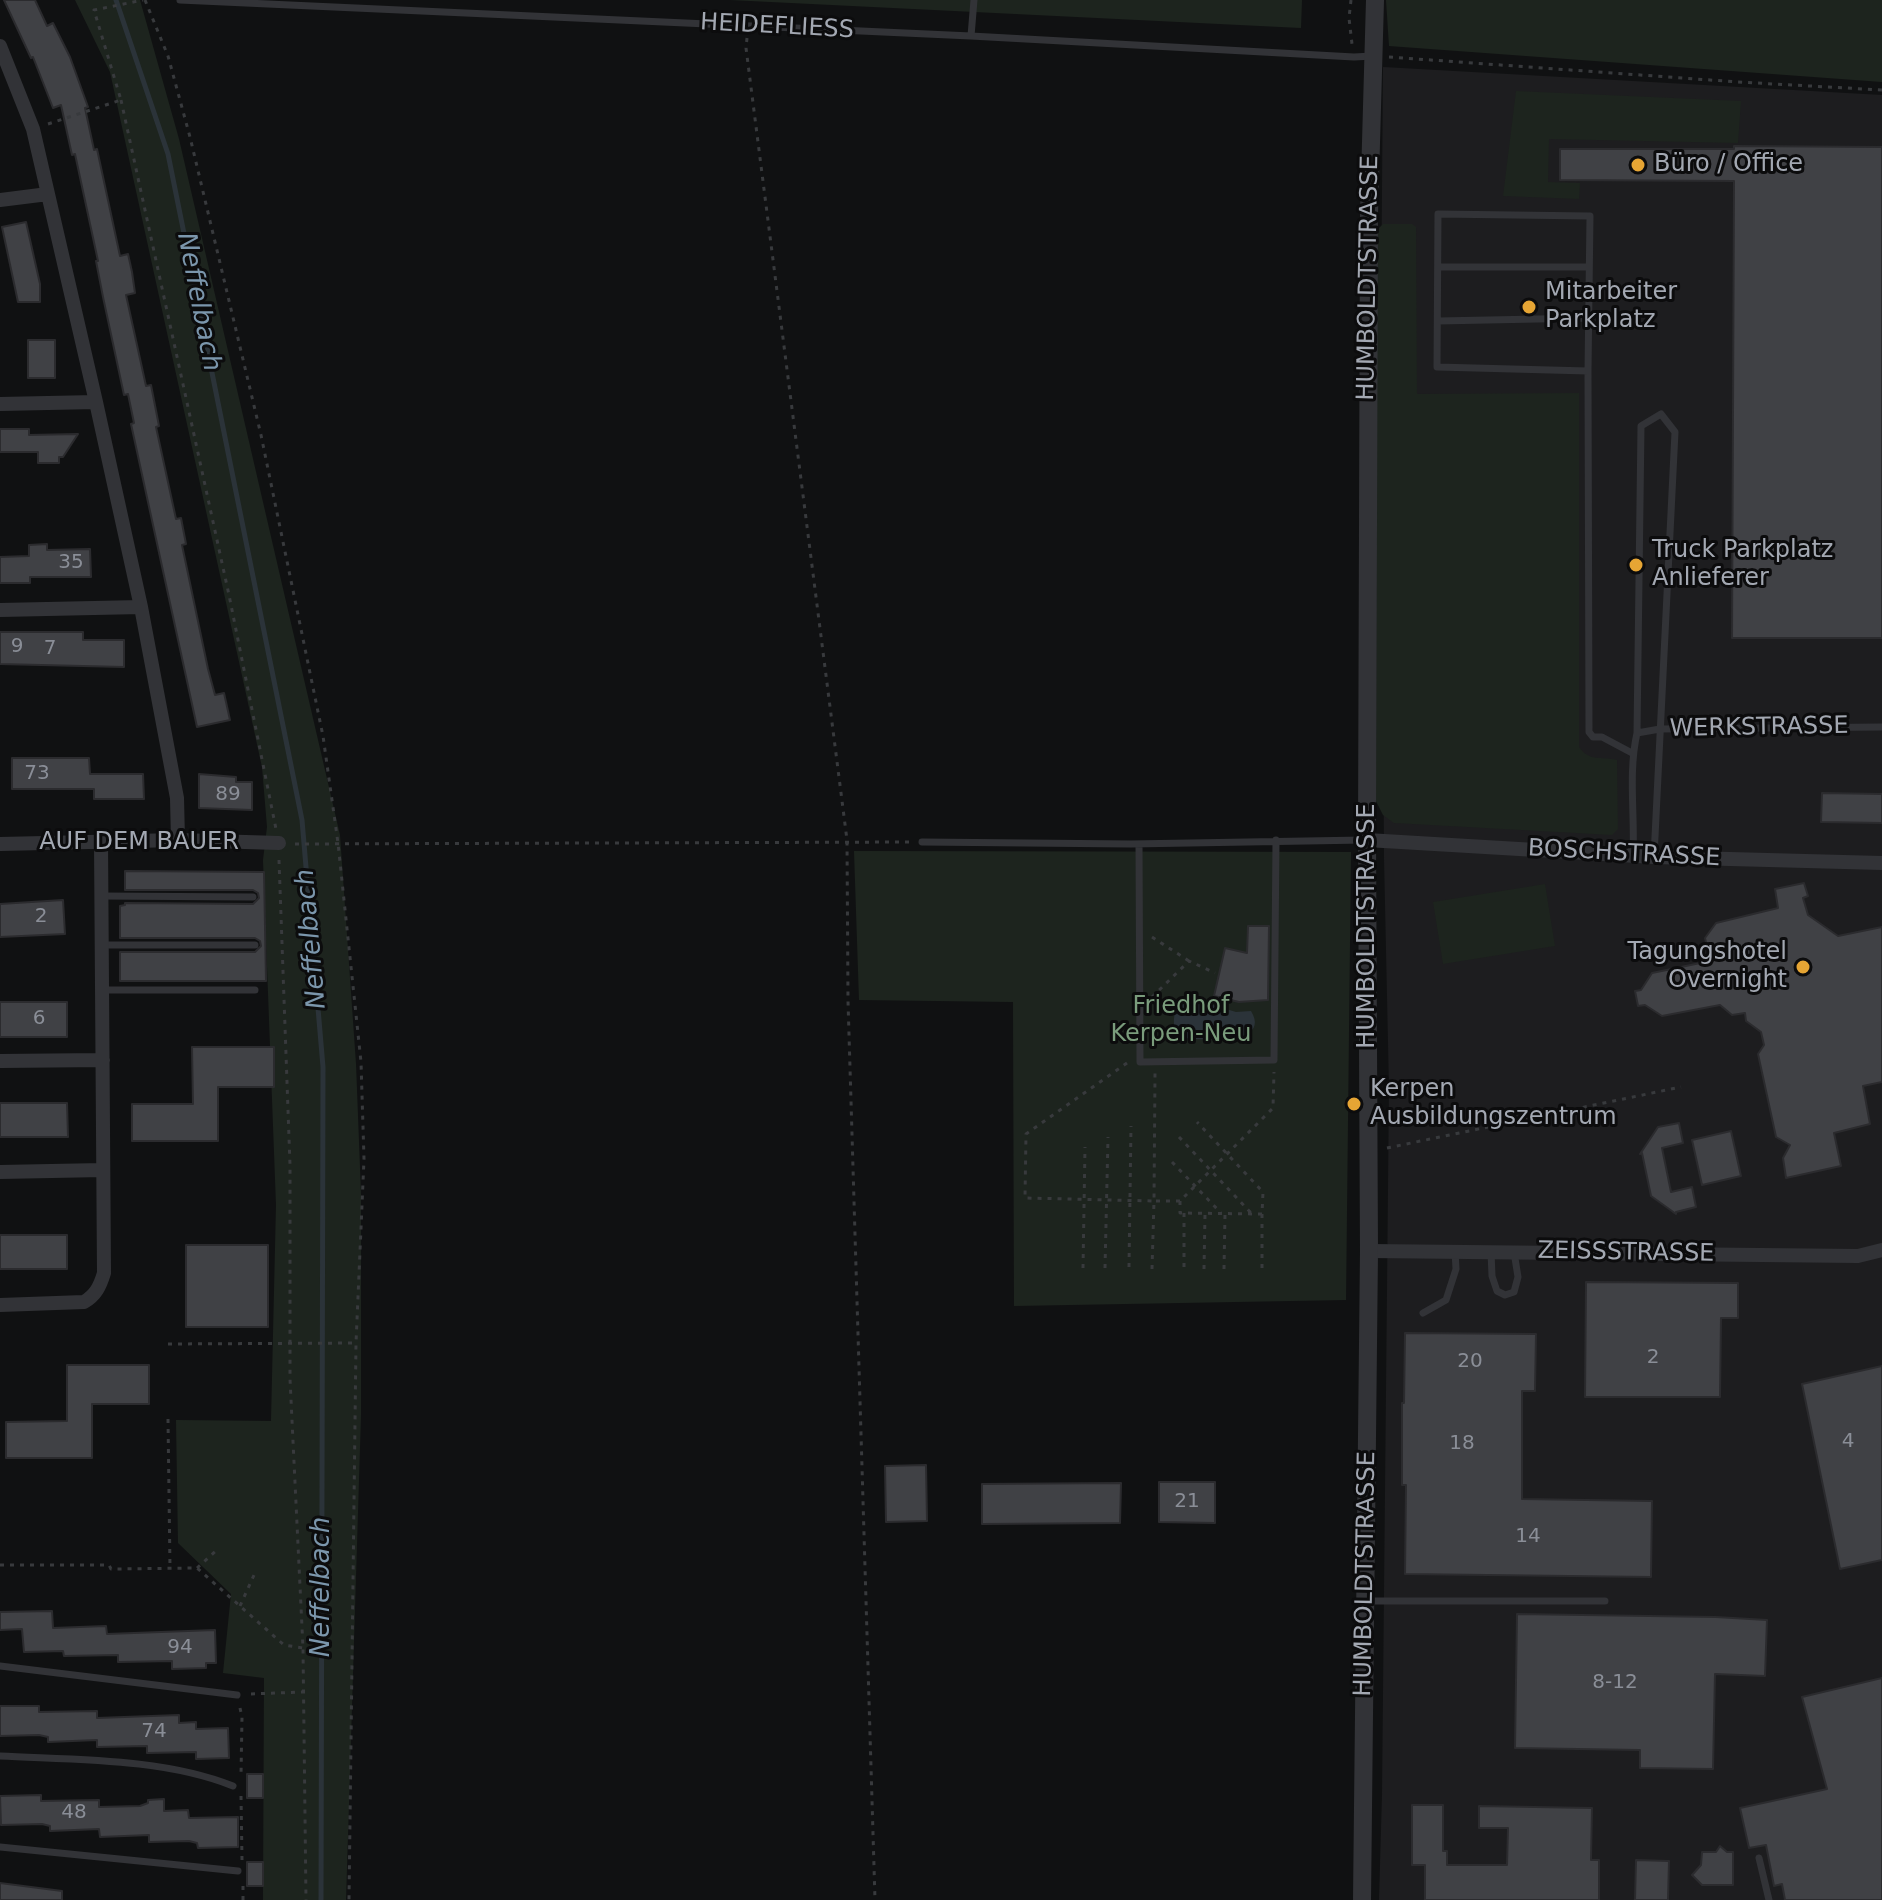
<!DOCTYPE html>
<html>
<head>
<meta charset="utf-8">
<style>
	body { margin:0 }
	canvas { display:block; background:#101112 }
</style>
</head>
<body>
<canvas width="1882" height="1900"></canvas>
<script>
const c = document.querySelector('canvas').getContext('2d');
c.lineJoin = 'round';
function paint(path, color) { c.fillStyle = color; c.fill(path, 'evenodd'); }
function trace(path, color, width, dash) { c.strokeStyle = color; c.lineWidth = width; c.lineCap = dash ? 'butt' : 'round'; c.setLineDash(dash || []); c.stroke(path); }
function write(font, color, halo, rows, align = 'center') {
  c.font = font + ' "DejaVu Sans",sans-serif'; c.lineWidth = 6; c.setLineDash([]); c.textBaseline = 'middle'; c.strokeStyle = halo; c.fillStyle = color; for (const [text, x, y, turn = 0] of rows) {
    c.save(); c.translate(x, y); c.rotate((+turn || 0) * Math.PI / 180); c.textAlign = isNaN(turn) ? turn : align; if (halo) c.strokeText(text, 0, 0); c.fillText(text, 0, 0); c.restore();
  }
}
const built = new Path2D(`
	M1383,67L1882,95V1900H1379L1382,1795L1389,1088L1384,857L1381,314Z`);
const green = new Path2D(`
	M75,0H140L179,139L340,835L356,1064L361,1194V1415L346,1900H263L264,1678L223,1673L231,1594L178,1543L176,1420L271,1421L276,1205L263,860L267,827L262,767L110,72Z
	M730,0H1302L1301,28Z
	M1386,0H1882V82L1389,46Z
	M1516,91L1741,101L1738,143L1549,139L1548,182L1580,183L1579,199L1503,196Z
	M1383,224H1412L1416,227L1417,394L1579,393V747C1589,762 1601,756 1617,760L1618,829L1612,835L1394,823L1383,815L1376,801L1377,230Z
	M854,851L1351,852L1346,1300L1014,1306L1013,1002L859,1000Z
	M1545,884L1555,946L1443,964L1433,902Z`);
const water = new Path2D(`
	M1190,998L1236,1012L1251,1011C1273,1047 1196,1040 1177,1037C1171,1022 1173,1003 1190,998Z`);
const stream = new Path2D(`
	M116,0L168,154L302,820L323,1067L321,1900`);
const building = new Path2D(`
	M4,0H35L47,26L53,23L70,57L88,107L85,108L94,150L97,149L120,256L128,254L132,272L135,293L126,295L146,386L151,385L159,426L156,427L176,519L181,518L186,544L182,545L208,669L215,695L224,693L230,720L197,727L131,424L134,423L128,394L124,395L103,297L96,261H98L75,154L72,155L61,105L53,108L33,57L31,58Z
	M1734,146L1882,147V638H1732L1734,181L1560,180V149H1734Z
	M26,222L40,284V302H18L2,227Z
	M28,340H55V378H28Z
	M0,429H29V435L78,434L63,457H59V463H38V452H0Z
	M47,544V550L90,549L91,577H30V583H0V557L29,556V545Z
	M0,632H83V640H124V667L0,664Z
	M12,758H89L90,774H143L144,799H94V789H12Z
	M199,774L236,777V782H252V810L199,808Z
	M1822,793L1882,794V823L1821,822Z
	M125,871L264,872L266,981H120V952H255L261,946L260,941L255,938H120V906L125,905V903L253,904L259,898L258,893L253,890H125Z
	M1804,883L1808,896L1803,898L1808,915L1838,936L1882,927V1082L1863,1086L1870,1124L1834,1133L1841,1166L1786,1178L1783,1158L1790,1145L1776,1137L1758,1054L1764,1045L1761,1032L1746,1021L1745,1013L1732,1015L1720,1005L1662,1016L1645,1005L1638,1006L1635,991L1641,990L1652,973L1710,961L1705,938L1716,923L1778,908L1775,889Z
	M63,900L65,934L0,937V904Z
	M1248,926H1269L1268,1000L1239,1002L1214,996L1225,948L1247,953Z
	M0,1002H67V1037H0Z
	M192,1047H274V1087H218V1141H132V1104H193Z
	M0,1103H67L68,1137H0Z
	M1679,1123L1683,1143L1662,1148L1671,1192L1692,1187L1696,1207L1676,1212V1214L1651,1196L1642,1153L1640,1154L1658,1127Z
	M1731,1131L1741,1176L1702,1185L1692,1140Z
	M0,1235H67V1269H0Z
	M186,1245H268V1327H186Z
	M1586,1282L1738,1283V1318H1721L1720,1397H1585Z
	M1405,1333L1536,1334L1535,1391H1522V1499L1652,1501L1651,1577L1405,1574L1406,1485H1402V1403H1404Z
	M67,1365H149V1404H92V1458H6V1422L67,1421Z
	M1882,1366V1560L1840,1569L1802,1384Z
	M926,1465L927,1521L886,1522L885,1466Z
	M1159,1482H1215V1523L1159,1522Z
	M1121,1483L1120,1523L982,1524V1484Z
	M52,1611L53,1628L106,1626L107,1634L215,1630L216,1663H206V1668L172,1669V1661L118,1662V1655L64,1656L63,1651L24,1652L22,1629L0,1630V1612Z
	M1517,1614L1716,1617L1767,1620L1765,1676L1715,1674L1713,1769L1640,1768V1750L1515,1748Z
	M1882,1678V1900H1785L1782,1884L1774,1886L1766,1845L1749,1848L1740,1808L1827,1789L1802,1697Z
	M0,1706H39V1712L97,1711V1718L179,1715V1723L196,1722V1729L228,1728L229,1758L196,1759V1752L147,1753V1746L97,1747V1740L48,1742V1737L39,1735L0,1736Z
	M247,1774H263V1798H247Z
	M41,1795V1801L99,1800V1807L140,1806L148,1803V1800L164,1799V1811L188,1810L189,1818L238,1817V1847L198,1848L197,1843L189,1841L149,1842V1835L100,1837L99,1829L50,1831V1826L42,1824L1,1825L0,1796Z
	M1412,1805H1443V1851H1447V1865H1507L1508,1828H1479V1806L1592,1808L1591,1860H1599V1900H1425V1865H1412Z
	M1720,1846L1727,1852H1733V1885H1702L1692,1875L1701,1865L1702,1852H1716Z
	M1636,1860L1669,1861L1668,1900H1635Z
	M247,1862H263V1886H247Z
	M0,1883L62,1891V1900H0Z`);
const path = new Path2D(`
	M145,0L168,56L190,137L261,435L323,736L338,843L361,1062L364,1159L356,1343L349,1900
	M1351,0L1349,18L1352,44
	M747,38L746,48L847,840L848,1001L875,1900
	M1389,57L1738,82L1882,90
	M121,100L229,595L276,829
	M48,124L121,100L94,10L143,0
	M295,844L911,842
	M279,860L290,1165V1379L303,1648L306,1900
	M1152,937L1189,961
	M1152,997L1189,961L1215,973
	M1127,1063L1026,1134L1025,1198L1154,1201L1155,1073
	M1179,1137L1252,1214
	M1387,1148L1681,1087
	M1172,1162L1221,1213
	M1180,1201V1213L1262,1214L1263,1192L1197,1122
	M1184,1213V1268
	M1262,1214V1269
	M1129,1267L1131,1126
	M1083,1268L1085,1147
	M1105,1268L1108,1137
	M1152,1269L1154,1201H1180L1273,1108L1274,1072
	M1204,1269L1205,1214
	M1224,1269L1225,1214
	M168,1344L356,1343
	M168,1419L170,1568
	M0,1565H109L111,1569L197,1568L284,1645L303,1648
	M197,1568L219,1548
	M240,1606L254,1575
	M251,1694L303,1692
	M240,1708L242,1717L241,1776
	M241,1796L242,1860
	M243,1900V1884`);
const service = new Path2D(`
	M180,0L971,36L1354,57L1373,56
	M971,36L974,0
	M1438,214L1590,216L1588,371L1437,367Z
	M1438,267H1589
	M1438,321L1588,318
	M1588,371L1589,732L1593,737H1602L1632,753
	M1637,733L1660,729L1882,727
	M922,842L1131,844L1364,840
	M1139,844L1140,1062L1274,1060L1276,840
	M1633,855C1635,815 1628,773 1637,733L1641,426L1661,414L1675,432L1654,857
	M101,896L253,897
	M102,945H255
	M102,990H255
	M1491,1252L1492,1276L1497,1291L1505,1295L1514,1292L1518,1277L1514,1252
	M1423,1313L1446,1300L1456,1269L1455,1251
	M1368,1601H1605
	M0,1666L237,1695
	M0,1756C75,1760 163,1758 233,1786
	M0,1847L238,1871
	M1759,1858L1769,1900`);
const minor = new Path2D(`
	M0,46L33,129L96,402L141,607L177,798L178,840
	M0,200L48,194
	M0,404L96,402
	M0,610L141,607
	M1367,840L1654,857L1882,863
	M0,844L178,840L279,843
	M0,1061L103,1060
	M0,1172L103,1170
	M1369,1251L1858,1256L1882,1250
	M0,1305L84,1302C96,1295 100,1286 104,1273L101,842`);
const tertiary = new Path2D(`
	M1362,1900L1369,1251L1367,840L1369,214L1375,0`);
const markers = [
	[1638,165,8,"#e6a534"],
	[1529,307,8,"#e6a534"],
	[1636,565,8,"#e6a534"],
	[1803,967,8,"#e6a534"],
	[1354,1104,8,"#e6a534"]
];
const numberNames = [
	["35",71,563],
	["9",17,647],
	["7",50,649],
	["73",37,774],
	["89",228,795],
	["2",41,917],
	["6",39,1019],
	["2",1653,1358],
	["20",1470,1362],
	["4",1848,1442],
	["18",1462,1444],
	["21",1187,1502],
	["14",1528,1537],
	["94",180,1648],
	["8-12",1615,1683],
	["74",154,1732],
	["48",74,1813]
];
const streetNames = [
	["HEIDEFLIESS",777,27,3],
	["HUMBOLDTSTRASSE",1369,278,-89],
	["WERKSTRASSE",1759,728,-1],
	["AUF DEM BAUER",139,843],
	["BOSCHSTRASSE",1624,854,3],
	["HUMBOLDTSTRASSE",1368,926,-90],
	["ZEISSSTRASSE",1626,1253,1],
	["HUMBOLDTSTRASSE",1366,1574,-89]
];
const poiNames = [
	["Büro / Office",1654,165],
	["Mitarbeiter",1545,293],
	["Parkplatz",1545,321],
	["Truck Parkplatz",1652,551],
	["Anlieferer",1652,579],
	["Tagungshotel",1787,953,"right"],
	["Overnight",1787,981,"right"],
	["Kerpen",1370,1090],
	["Ausbildungszentrum",1370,1118]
];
const parkNames = [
	["Friedhof",1181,1007],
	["Kerpen-Neu",1181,1035]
];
const waterNames = [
	["Neffelbach",198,302,79],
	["Neffelbach",312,939,-95],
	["Neffelbach",322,1587,-90]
];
paint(built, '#1d1d1f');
paint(green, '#1d241e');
paint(water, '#2b3339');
trace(stream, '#2b3339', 5);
paint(building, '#404145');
trace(building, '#2b2b2e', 2);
trace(path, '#383a3d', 3, [4, 6]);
trace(service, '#323337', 7);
trace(minor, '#323337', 14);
trace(tertiary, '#323337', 18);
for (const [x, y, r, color] of markers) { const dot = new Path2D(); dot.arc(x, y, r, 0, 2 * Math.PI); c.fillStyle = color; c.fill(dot); trace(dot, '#0c0c0d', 3); }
write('20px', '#8a8e97', null, numberNames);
write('24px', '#a3a8b2', '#0c0c0d', streetNames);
write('24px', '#a3a8b2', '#0c0c0d', poiNames, 'left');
write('24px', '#7a9c7c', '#0c0c0d', parkNames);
write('italic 26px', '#7b96ac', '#0c0c0d', waterNames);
</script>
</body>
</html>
